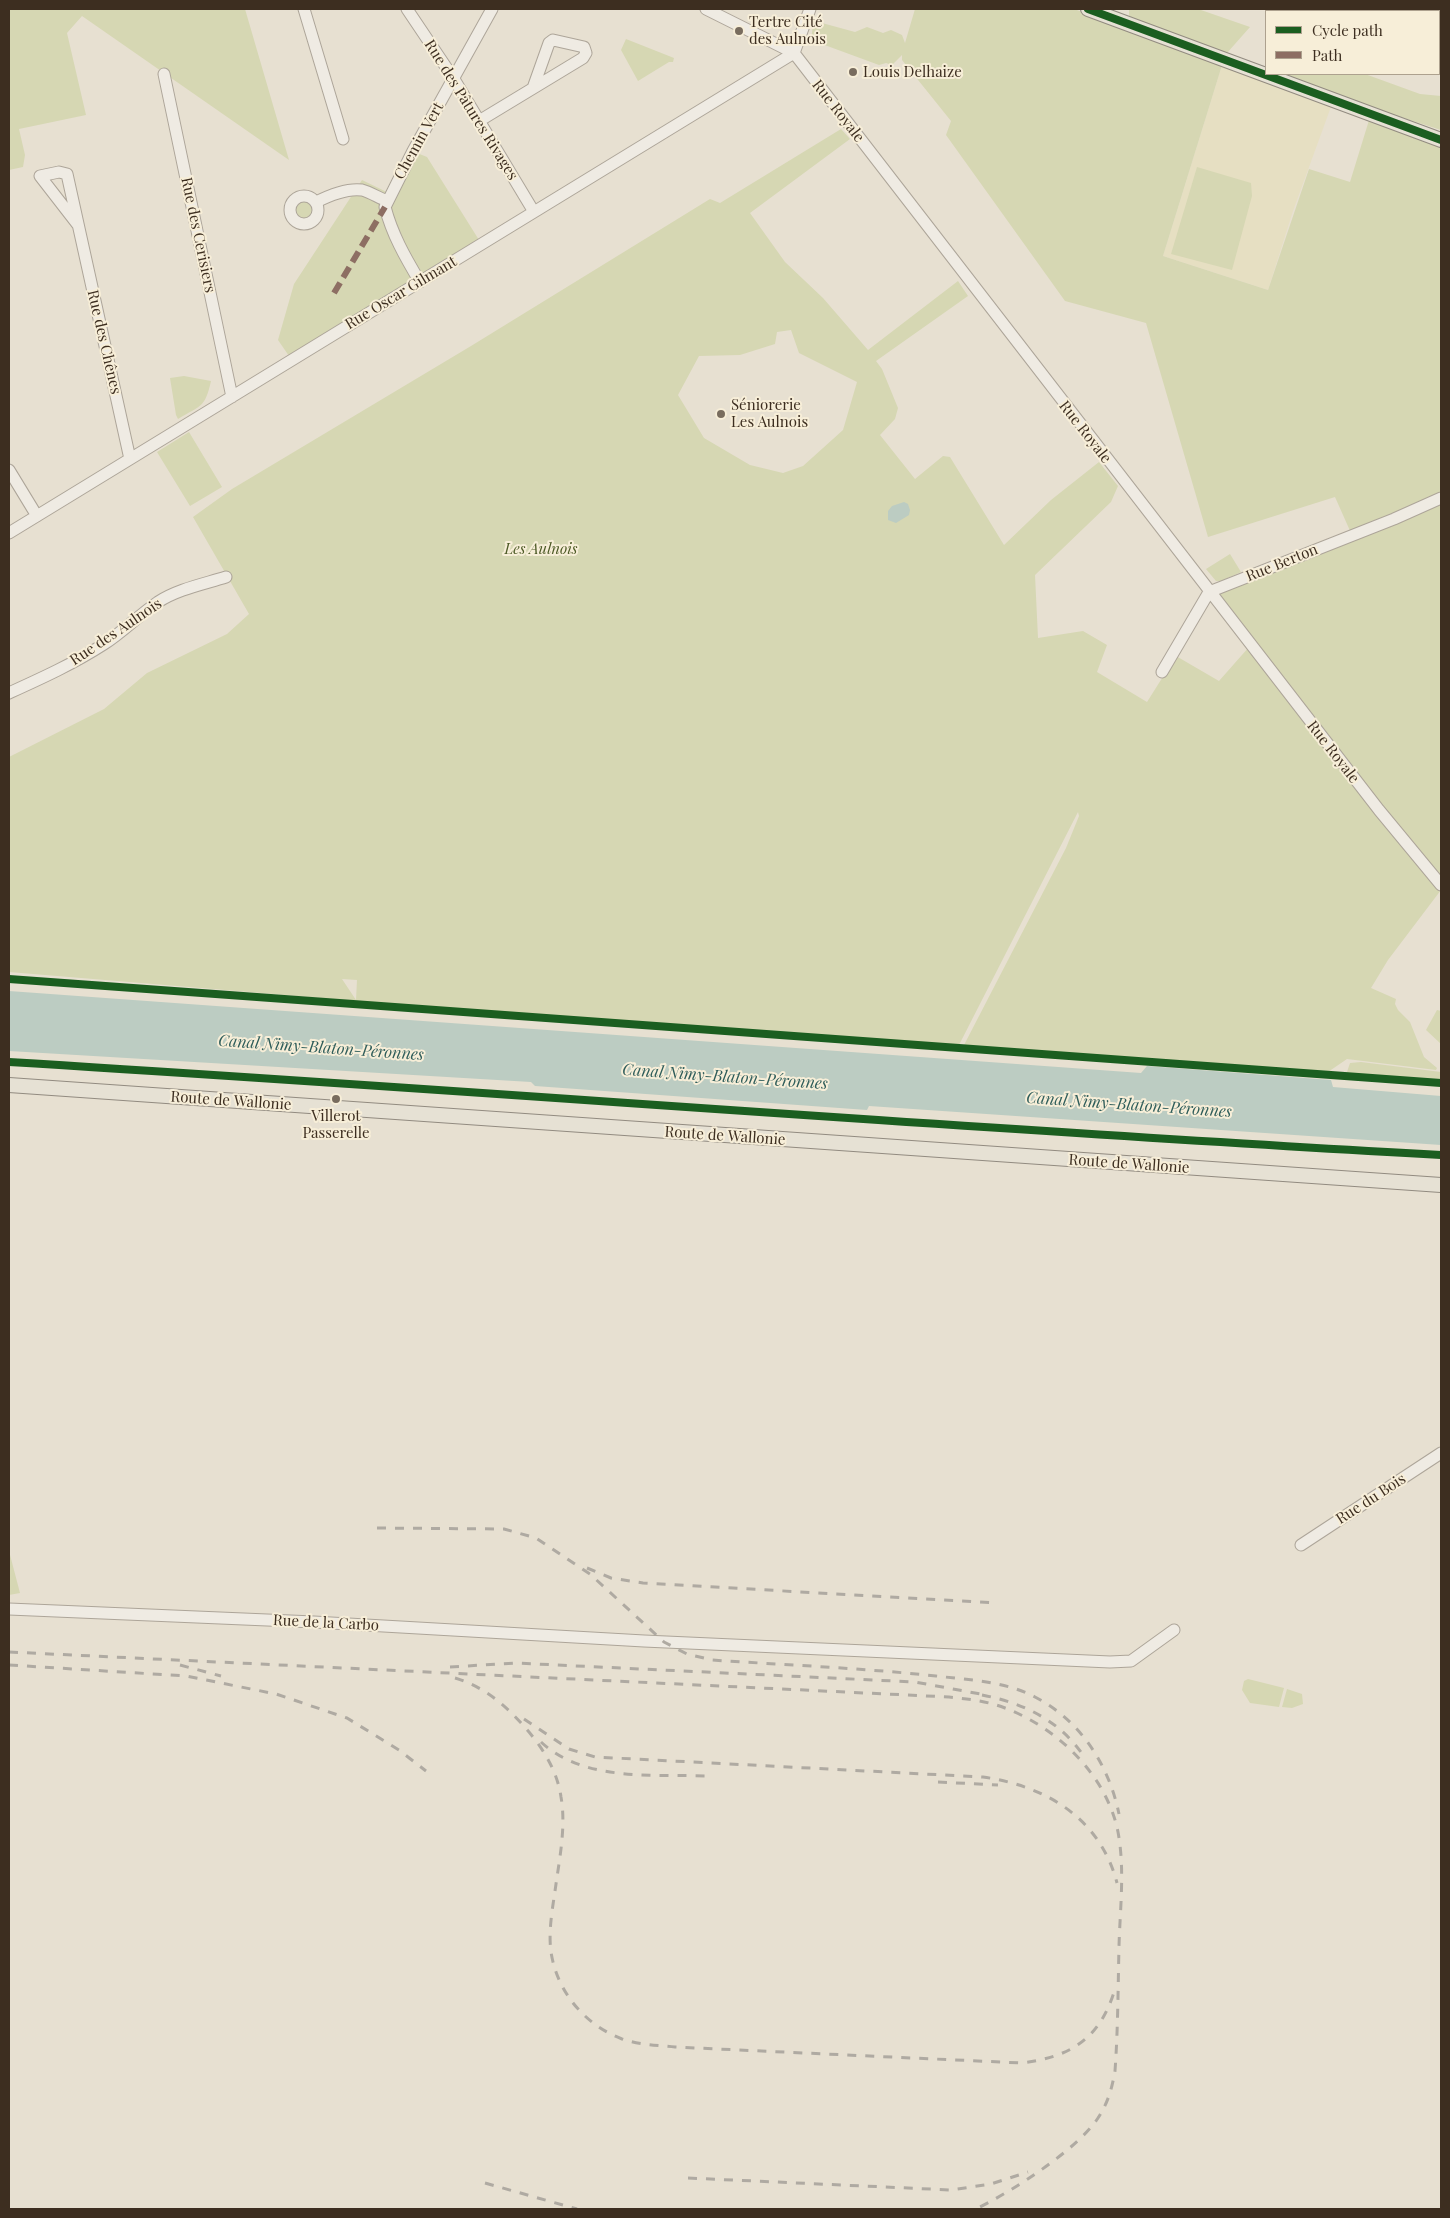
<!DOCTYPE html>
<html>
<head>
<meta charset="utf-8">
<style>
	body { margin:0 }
	#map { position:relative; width:1450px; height:2218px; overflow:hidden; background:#e7e0d1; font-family:"Playfair Display",serif }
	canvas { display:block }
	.frame { position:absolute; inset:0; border:10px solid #3d2e20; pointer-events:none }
	.legend { position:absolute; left:1265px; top:10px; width:175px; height:65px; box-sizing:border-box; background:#f7eed8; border:1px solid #ada18e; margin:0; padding:6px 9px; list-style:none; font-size:15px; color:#3d2e20 }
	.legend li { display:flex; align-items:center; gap:10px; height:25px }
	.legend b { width:25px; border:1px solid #ada18e }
</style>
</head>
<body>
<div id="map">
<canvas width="1450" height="2218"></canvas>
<div class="frame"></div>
<ul class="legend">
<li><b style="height:6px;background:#1b5e20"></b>Cycle path</li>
<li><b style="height:6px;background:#8d6e63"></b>Path</li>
</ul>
</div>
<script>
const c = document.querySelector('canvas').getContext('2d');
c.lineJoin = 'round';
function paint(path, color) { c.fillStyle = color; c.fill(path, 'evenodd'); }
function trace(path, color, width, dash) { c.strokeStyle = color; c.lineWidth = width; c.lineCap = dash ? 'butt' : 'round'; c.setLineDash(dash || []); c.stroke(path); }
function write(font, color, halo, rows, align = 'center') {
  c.font = font + ' "Playfair Display",serif'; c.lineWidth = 4; c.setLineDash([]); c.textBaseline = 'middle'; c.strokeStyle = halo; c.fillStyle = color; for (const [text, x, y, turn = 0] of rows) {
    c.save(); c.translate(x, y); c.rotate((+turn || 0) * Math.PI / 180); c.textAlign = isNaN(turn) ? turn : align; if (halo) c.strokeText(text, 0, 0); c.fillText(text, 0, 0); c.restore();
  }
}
const farmland = new Path2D(`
	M1223,62L1332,104L1293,211L1268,290L1163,256Z`);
const green = new Path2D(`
	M9,9H245L289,160L82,16L67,33L86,115L19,129L25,155L23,167L9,170Z
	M915,9H1074L1223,62L1163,256L1268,290L1309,169L1350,182L1370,117L1441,144V494L1351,533L1335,497L1208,537L1146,323L1065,301L946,135L951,121L902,60V55L892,65L886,63L879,65L811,40L813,25L818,18L822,23L855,32L867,27L883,33L891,30L902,35L905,43Z
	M1129,9H1198L1250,27L1227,53L1129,17Z
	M626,39L674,58L673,62H669L638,81L621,50Z
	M1282,74H1365L1420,94L1441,96V130L1391,114Z
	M841,129L850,139L750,213L785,262L823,298L868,350L958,281L968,296L876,361L882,369L898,408L895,419L880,435L915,479L943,456L950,457L1004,545L1051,500L1099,462L1118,486L1111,502L1035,575L1038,638L1083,631L1107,645L1097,672L1147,702L1176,656L1219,681L1249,647L1441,890L1388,960L1371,988L1396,999L1395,1004L1398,1010L1410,1022L1424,1057L1437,1068L1436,1070L1347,1059L1328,1072L964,1045L1066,848L1079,816L1078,812L959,1045L357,1001L9,972V757L104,709L147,673L227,634L249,614L193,517L232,489L471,346L710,199L720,203ZM791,330L799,353L857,382L843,430L803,466L783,473L750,465L704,438L678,395L699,356L740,355L775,344L777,332ZM342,979L357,980L356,1000Z
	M417,153L427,157L479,240L289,356L278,340L294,284L362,180L395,196Z
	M1197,167L1251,183L1252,196L1232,270L1171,254Z
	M293 211a11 11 0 1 1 22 0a11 11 0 1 1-22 0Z
	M184,376L211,381C205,408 201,405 178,419L176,415L170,378Z
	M189,432L222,487L190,506L157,452Z
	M1441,502V881L1215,594Z
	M1230,554L1241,572L1221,581H1216L1206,569Z
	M1437,1010L1441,1011V1044L1426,1030Z
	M1361,1062L1441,1072V1083L1346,1075L1350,1063Z
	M9,1551L20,1593L9,1595Z
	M1248,1679L1284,1688L1279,1707L1250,1703L1242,1690L1244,1681Z
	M1287,1689L1302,1694L1303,1704L1292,1708L1282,1707Z`);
const water = new Path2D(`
	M904,502L908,504L910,510L909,515L896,523L888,520V511L892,506Z
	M9,991L1141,1073L1147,1066L1331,1080L1333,1087L1441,1096V1145L869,1106L867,1110L535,1086L531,1082L9,1051Z`);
const minor = new Path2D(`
	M304,9L343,139
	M407,9L454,79L534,212
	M706,9L794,53L1379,810L1441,885
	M794,53L810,9
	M164,74L232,397
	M479,121L583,58L586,53L584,47L553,40L549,43L533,88
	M290 210a14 14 0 1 1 28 0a14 14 0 1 1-28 0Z
	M316,202C328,196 348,188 362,190C370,192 379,198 387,201
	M78,225L40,176L59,172L67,174L130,459
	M420,282C405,257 392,234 385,207L413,151L492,9
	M9,470L37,516
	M9,533L794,53
	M1162,672L1209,592L1394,519L1441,498
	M9,693C42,678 73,664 104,644C123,632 139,615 158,602C178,589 204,584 226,577
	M1301,1545L1441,1453
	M9,1609L314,1622L644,1641L1110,1662L1131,1661L1174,1630`);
const major = new Path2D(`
	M1088,9L1441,140
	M9,1085L1441,1185`);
const rail = new Path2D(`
	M377,1528L504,1529L536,1538L590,1574L664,1642L687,1654L712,1660C786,1665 861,1668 936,1676C969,1680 1005,1681 1035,1697C1080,1720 1109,1765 1119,1814
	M587,1568L611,1578L643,1583L997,1603
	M9,1652L949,1697C968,1699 987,1701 1005,1708C1058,1728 1107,1776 1118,1832C1125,1869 1120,1909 1119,1946C1118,1988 1118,2029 1115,2071C1112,2088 1108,2103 1098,2118C1077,2150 1011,2192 976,2209
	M9,1665L186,1676L276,1694L347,1718L399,1750L426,1771
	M180,1665L221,1676
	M450,1667L515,1663L915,1682L986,1695
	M455,1678C482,1686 503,1703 522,1724C541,1745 557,1769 561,1797C566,1825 560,1856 556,1884C553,1906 548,1930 551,1952C557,1992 585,2025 622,2039C639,2045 657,2045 675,2047L1021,2063C1071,2057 1100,2039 1115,1989
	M982,1695C1024,1703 1061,1721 1085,1758
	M524,1719L569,1749L595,1757L983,1777C1046,1786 1100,1818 1117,1883
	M541,1742C584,1782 652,1774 708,1776
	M938,1782L998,1785
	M688,2178L951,2190L991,2184L1028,2172
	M485,2183L577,2209`);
const quiet = new Path2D(`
	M334,293L385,207`);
const cycleway = new Path2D(`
	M1088,9L1441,140
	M9,979L1441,1083
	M9,1062C486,1091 963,1129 1441,1155`);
const markers = [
	[739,31,5,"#786c5e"],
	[853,72,5,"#786c5e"],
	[721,414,5,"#786c5e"],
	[336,1099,5,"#786c5e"]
];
const poiNames = [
	["Tertre Cité",749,22],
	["des Aulnois",749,39],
	["Louis Delhaize",863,72],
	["Séniorerie",731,405],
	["Les Aulnois",731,422],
	["Villerot",336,1116,"center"],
	["Passerelle",336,1133,"center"]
];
const streetNames = [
	["Rue des Pâtures Rivages",471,110,58],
	["Rue Royale",838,111,52],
	["Chemin Vert",419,141,-61],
	["Rue des Cerisiers",198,235,78],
	["Rue Oscar Gilmant",401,293,-31],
	["Rue des Chênes",104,342,77],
	["Rue Royale",1085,432,52],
	["Rue Berton",1282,563,-22],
	["Rue des Aulnois",116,632,-34],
	["Rue Royale",1333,752,52],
	["Route de Wallonie",231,1101,4],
	["Route de Wallonie",725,1136,4],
	["Route de Wallonie",1129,1164,4],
	["Rue du Bois",1371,1499,-33],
	["Rue de la Carbo",326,1623,3]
];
const parkNames = [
	["Les Aulnois",541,549]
];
const waterNames = [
	["Canal Nimy-Blaton-Péronnes",321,1048,4],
	["Canal Nimy-Blaton-Péronnes",725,1077,4],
	["Canal Nimy-Blaton-Péronnes",1129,1105,4]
];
paint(farmland, '#e6dfc2');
paint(green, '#d6d7b3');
paint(water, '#bcccc2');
trace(minor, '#ada599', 13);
trace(major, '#928b80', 16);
trace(minor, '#efebe3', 11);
trace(major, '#e6e1d4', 14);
trace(rail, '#afaaa2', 3, [9, 9]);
trace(quiet, '#8d6e63', 6, [12, 6]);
trace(cycleway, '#1b5e20', 8);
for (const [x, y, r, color] of markers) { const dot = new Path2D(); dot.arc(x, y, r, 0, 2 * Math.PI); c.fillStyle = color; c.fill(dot); trace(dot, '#f7eed8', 2); }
write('15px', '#3d2e20', '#f7eed8', poiNames, 'left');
write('15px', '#3d2e20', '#f7eed8', streetNames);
write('italic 15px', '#4d5a26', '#f7eed8', parkNames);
write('italic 16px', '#2f5d5a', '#f7eed8', waterNames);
</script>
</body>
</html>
